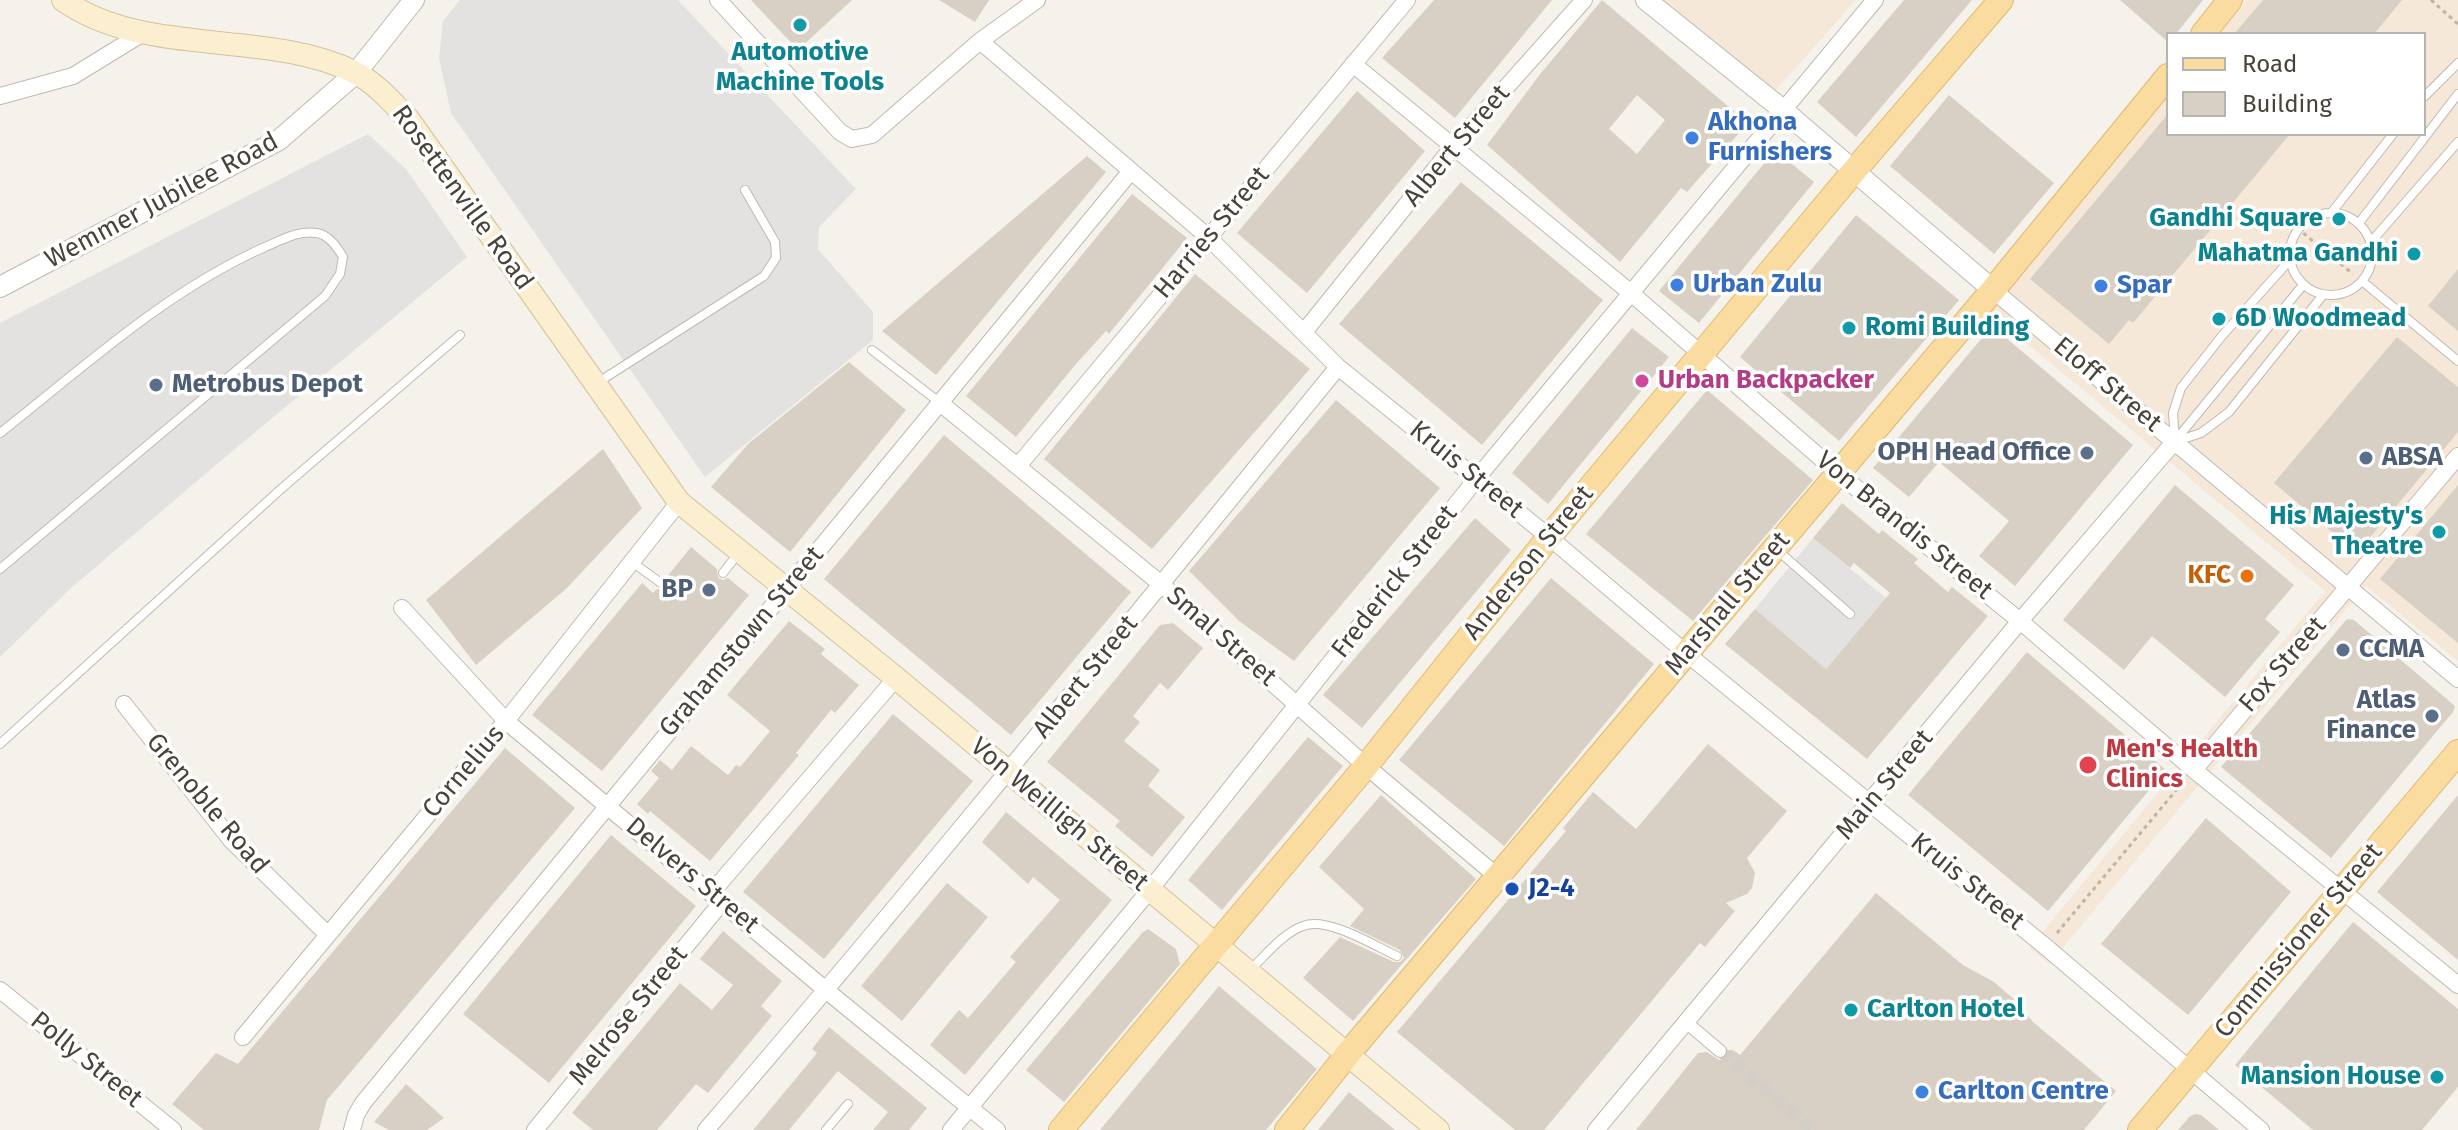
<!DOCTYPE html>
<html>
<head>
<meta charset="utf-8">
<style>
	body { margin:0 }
	#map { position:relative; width:2458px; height:1130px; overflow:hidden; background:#f5f2ec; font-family:"Fira Sans",sans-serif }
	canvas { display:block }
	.legend { position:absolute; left:2166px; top:32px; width:260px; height:104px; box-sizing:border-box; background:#fff; border:2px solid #b6b4b0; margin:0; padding:10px 14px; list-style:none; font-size:24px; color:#494339 }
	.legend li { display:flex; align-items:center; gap:16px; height:40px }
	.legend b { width:40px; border:2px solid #b6b4b0 }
</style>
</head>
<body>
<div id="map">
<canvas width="2458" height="1130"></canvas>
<ul class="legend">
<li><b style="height:10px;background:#fadca0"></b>Road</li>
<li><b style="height:22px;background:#d9d0c5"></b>Building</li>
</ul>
</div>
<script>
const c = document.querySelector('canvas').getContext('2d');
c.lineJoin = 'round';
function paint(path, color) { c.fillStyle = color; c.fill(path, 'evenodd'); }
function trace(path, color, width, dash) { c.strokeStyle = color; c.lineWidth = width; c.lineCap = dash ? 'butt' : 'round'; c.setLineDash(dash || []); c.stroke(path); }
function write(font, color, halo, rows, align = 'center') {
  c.font = font + ' "Fira Sans",sans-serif'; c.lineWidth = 7; c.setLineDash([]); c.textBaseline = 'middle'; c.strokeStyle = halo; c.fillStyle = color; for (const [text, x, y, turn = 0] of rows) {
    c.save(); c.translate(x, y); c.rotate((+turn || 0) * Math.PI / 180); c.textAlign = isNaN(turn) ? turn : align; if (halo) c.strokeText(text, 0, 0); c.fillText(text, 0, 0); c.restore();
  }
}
const commercial = new Path2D(`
	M1662,0H1856L1775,91Z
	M2247,0H2458V661L2366,586L2049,964L2029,948L2325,591L1989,312L2168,96V134H2424V34H2219Z`);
const parking = new Path2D(`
	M460,0H678L856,189L819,227L818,249L873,312V340L705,477L451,113L439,58L443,21Z
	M368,134L406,169L467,257L236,448L71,588L0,657V323Z
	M1813,538L1886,598L1826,669L1755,609Z`);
const building = new Path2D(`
	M751,0H852L798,50Z
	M939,0H989L975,22Z
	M1434,0H1552L1455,118L1382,58Z
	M1602,0L1748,123L1687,192L1681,188L1620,262L1487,145L1541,73ZM1637,95L1665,120L1637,154L1609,129Z
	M1904,0H1972L1856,137L1817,102Z
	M2120,0H2203L2176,34H2168V42Z
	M2263,0H2402L2374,34H2234Z
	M1357,91L1425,151L1307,293L1237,233Z
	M1949,95L2054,183L1994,254L1890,166Z
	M2168,114V134H2290L2133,323L2129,320L2109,344L2030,279Z
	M1775,150L1814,182L1699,323L1659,291Z
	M1087,156L1106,172L936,375L882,331Z
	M1461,182L1603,300L1482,445L1339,324Z
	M1132,194L1187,238L1109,334L1106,331L1076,364L1016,437L966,396Z
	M1856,215L1959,300L1839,441L1740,357Z
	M2458,269V331L2428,306Z
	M1195,274L1310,369L1152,549L1044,459Z
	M1992,326L2133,445L2015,586L1979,556L2009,521L1939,462L1909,497L1873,468Z
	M1632,328L1669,357L1548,504L1512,473Z
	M2397,337L2458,387V432L2357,553L2274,483Z
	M849,362L906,410L790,552L711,487L748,444Z
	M1707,390L1813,480L1693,621L1586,534Z
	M1336,400L1440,488L1294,661L1239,621L1189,571Z
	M944,435L1131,592L1011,735L824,579Z
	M603,449L642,508L566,589L476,665L426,600Z
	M2175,485L2294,585L2265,619L2280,632L2225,697L2152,636L2124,670L2063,620Z
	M2458,485V643L2380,579Z
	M1842,503L1879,534L1882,530L1918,559L1914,563L1948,592L1952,587L1988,616L1867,759L1725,644L1755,609L1826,669L1890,593L1854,563L1850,568L1813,538Z
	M1475,518L1511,550L1362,728L1323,695Z
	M691,547L717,569L718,578L723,580L728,578L749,595L602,771L532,715L642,583L653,593L657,589H665L668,584L666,578Z
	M1551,578L1654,664L1504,846L1399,760Z
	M2347,619L2354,620L2455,706L2453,712L2331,858L2221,767Z
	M789,621L825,649L821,654L859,685L835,713L831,710L796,753L799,755L710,861L650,811L648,814L637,804L659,778L651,771L660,760L672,770L691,746L728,775L736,765L740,767L770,731L727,695Z
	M1173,623L1203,648L1168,690L1160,683L1133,716L1140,722L1124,741L1160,770L1148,786L1185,817L1152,857L1115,826L1120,821L1047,762L1160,625Z
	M2027,652L2166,770L2048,911L1908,795Z
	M893,714L973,781L824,959L743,892Z
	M1308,737L1343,766L1222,910L1188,880Z
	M1708,744L1787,811L1747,858L1755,873L1752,888L1747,894L1726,903L1735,911L1705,947L1700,943L1544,1130H1515L1397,1032L1566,831L1563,828L1593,792L1636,829Z
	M505,748L575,808L327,1100L319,1130H204L172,1104L216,1053L238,1064Z
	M1381,795L1476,879L1353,1021L1303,978L1340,937L1394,962H1400L1404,958L1400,950L1350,926L1364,909L1319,867Z
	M2458,795V960L2377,892Z
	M1006,812L1112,900L965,1075L930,1045L959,1010L968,1018L1016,962L1010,957L1060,900L1033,877L1028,884L982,842Z
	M2206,818L2291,892L2188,1015L2101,944Z
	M611,835L696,906L549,1083L463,1014Z
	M947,883L988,917L902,1021L861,986Z
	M1876,893L1963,965L1994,982L2016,1001L2033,1022L2116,1091L2084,1130H1636L1698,1053L1707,1052L1719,1060L1726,1057L1729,1050H1733L1740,1055Z
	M2353,922L2458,1009V1087L2422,1130H2313L2235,1065Z
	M1148,929L1176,949L1180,964L1064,1102L1026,1070L1143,932Z
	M723,931L782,981L761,1006L772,1016L708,1093L696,1084L657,1130H593L572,1113L680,983L712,1010L733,985L700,959Z
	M1219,986L1317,1069L1307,1081L1266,1130H1100Z
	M829,1027L927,1108L909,1130H873L888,1112L838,1071L789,1130H753L817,1053L812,1049Z
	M406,1084L444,1118L427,1130H389L374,1122Z
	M1349,1092L1395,1130H1318Z
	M2196,1114L2201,1115L2219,1130H2178L2190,1116Z`);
const pedestrianTunnel = new Path2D(`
	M1720,1051L1814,1130`);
const path = new Path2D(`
	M2431,0L2458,24
	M2291,223L2353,274
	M2057,933L2183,782`);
const service = new Path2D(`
	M2424,97L2458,63
	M2332,212L2393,134
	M2290 254a41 41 0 1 1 82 0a41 41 0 1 1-82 0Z
	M2359,223L2458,94
	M2371,242L2458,142
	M2362,281L2458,361
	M872,350L939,402
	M597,383L764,276L776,258L775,242L745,190
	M0,433C84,367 166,291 265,247C282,240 298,230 317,233C329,235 337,247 343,257L340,274L325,296L0,569
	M2175,441L2173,413L2181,388L2221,337L2289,261
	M2175,441L2303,285
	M2177,441L2201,433L2229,412L2323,295
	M1776,549L1850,614
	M632,562L661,583
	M723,573L740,551
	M0,744L281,489L460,335
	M1250,970C1265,956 1283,933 1303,926C1327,916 1375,946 1397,956
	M826,1130L848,1104`);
const pedestrian = new Path2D(`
	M1687,1023L1720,1051`);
const minor = new Path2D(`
	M718,0L840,132L852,139L872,135L980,41L1037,0
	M980,41L1208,237L1338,367L1549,537L1686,653L2046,947L2261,1130
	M1353,64L1631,293L1839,474L2020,621L2194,770L2458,985
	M0,96L73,76L143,33
	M1993,290L2458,679
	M1304,332L1453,147L1584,0
	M939,402L1161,584L1366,766L1498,877
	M1018,466L1407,0
	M402,608L506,721L827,991L997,1130
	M124,704L231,840L327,934
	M2194,770L2458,456
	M712,892L896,678
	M0,990L173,1130
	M243,1037L506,721L679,502
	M352,1130L356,1115L363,1103L1131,171
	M535,1130L722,902
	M706,1130C922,880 1129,623 1338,367
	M951,1130L1149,891L1477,478L1875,0
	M1596,1130L2020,621L2175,441`);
const tertiary = new Path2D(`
	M1646,0L1783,110L1993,290
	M0,287L279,140L356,73L414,0`);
const secondary = new Path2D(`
	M63,0C144,58 267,29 354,72C376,83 393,103 409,120L679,502L896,678L1438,1130`);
const primary = new Path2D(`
	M2203,34L2230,0
	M1061,1130L1366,766L1549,537L1854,171L2001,0
	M1287,1130L1347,1055L1993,290L2168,76
	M2140,1130L2458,752`);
const markers = [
	[800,25,8,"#0f9aa8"],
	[1692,138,8,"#3f7fe0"],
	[2339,219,8,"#0f9aa8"],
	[2414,254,8,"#0f9aa8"],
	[1677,285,8,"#3f7fe0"],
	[2101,286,8,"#3f7fe0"],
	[2219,319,8,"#0f9aa8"],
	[1849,328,8,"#0f9aa8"],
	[1642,381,8,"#d1479c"],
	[156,385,8,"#5c6f8a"],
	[2087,453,8,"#5c6f8a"],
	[2366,458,8,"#5c6f8a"],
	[2439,532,8,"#0f9aa8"],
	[2247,576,8,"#e8710a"],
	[709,590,8,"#5c6f8a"],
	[2343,650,8,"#5c6f8a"],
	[2432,716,8,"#5c6f8a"],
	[2088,765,10,"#e0444e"],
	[1512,889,8,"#1a4fb4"],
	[1851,1010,8,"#0f9aa8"],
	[2437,1077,8,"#0f9aa8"],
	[1922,1092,8,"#3f7fe0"]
];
const cultureNames = [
	["Automotive",800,53,"center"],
	["Machine Tools",800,83,"center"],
	["Gandhi Square",2323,219],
	["Mahatma Gandhi",2398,254],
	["6D Woodmead",2235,319,"left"],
	["Romi Building",1865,328,"left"],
	["His Majesty's",2423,517],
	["Theatre",2423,547],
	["Carlton Hotel",1867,1010,"left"],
	["Mansion House",2421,1077]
];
const shopNames = [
	["Akhona",1708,123],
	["Furnishers",1708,153],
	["Urban Zulu",1693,285],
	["Spar",2117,286],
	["Carlton Centre",1938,1092]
];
const streetNames = [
	["Albert Street",1457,146,-50],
	["Rosettenville Road",462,198,54],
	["Wemmer Jubilee Road",162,201,-28],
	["Harries Street",1212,233,-50],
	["Eloff Street",2107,385,40],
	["Kruis Street",1466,470,39],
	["Von Brandis Street",1904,526,39],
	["Anderson Street",1529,563,-51],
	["Frederick Street",1395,582,-52],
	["Marshall Street",1728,604,-50],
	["Smal Street",1221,637,41],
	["Grahamstown Street",742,642,-50],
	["Fox Street",2283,665,-49],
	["Albert Street",1086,677,-51],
	["Cornelius",464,772,-50],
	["Main Street",1885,785,-50],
	["Grenoble Road",207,804,50],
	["Von Weilligh Street",1059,815,40],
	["Delvers Street",692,876,40],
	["Kruis Street",1967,882,39],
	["Commissioner Street",2299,941,-50],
	["Melrose Street",629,1016,-51],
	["Polly Street",86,1060,39]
];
const hotelNames = [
	["Urban Backpacker",1658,381]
];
const serviceNames = [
	["Metrobus Depot",172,385],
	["OPH Head Office",2071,453,"right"],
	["ABSA",2382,458],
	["BP",693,590,"right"],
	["CCMA",2359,650],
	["Atlas",2416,701,"right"],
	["Finance",2416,731,"right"]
];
const foodNames = [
	["KFC",2231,576]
];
const healthNames = [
	["Men's Health",2106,750],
	["Clinics",2106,780]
];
const transitNames = [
	["J2-4",1528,889]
];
paint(commercial, '#f5e8d9');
paint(parking, '#e4e2e0');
paint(building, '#d9d0c5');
trace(pedestrianTunnel, '#d3cfc8', 12, [12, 6]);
trace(service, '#c0b9ae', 10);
trace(pedestrian, '#c0b9ae', 14);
trace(minor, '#c0b9ae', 18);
trace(tertiary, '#c0b9ae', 22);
trace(secondary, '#d2c39e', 24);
trace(primary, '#dfb970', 26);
trace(path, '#c2b4a0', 3, [4, 4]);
trace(service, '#fff', 8);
trace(pedestrian, '#fff', 12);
trace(minor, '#fff', 16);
trace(tertiary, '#fff', 20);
trace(secondary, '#fcefcf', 22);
trace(primary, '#fadca0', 24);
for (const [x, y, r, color] of markers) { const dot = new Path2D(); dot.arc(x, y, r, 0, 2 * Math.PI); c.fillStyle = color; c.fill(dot); trace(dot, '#fff', 3); }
write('bold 26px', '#0d838f', '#fff', cultureNames, 'right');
write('bold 26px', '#366cbe', '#fff', shopNames, 'left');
write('26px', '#494339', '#fff', streetNames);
write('bold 26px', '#b23c85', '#fff', hotelNames, 'left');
write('bold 26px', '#4e5e75', '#fff', serviceNames, 'left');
write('bold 26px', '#c56008', '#fff', foodNames, 'right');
write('bold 26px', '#be3a42', '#fff', healthNames, 'left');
write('bold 26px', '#164399', '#fff', transitNames, 'left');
</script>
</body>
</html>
